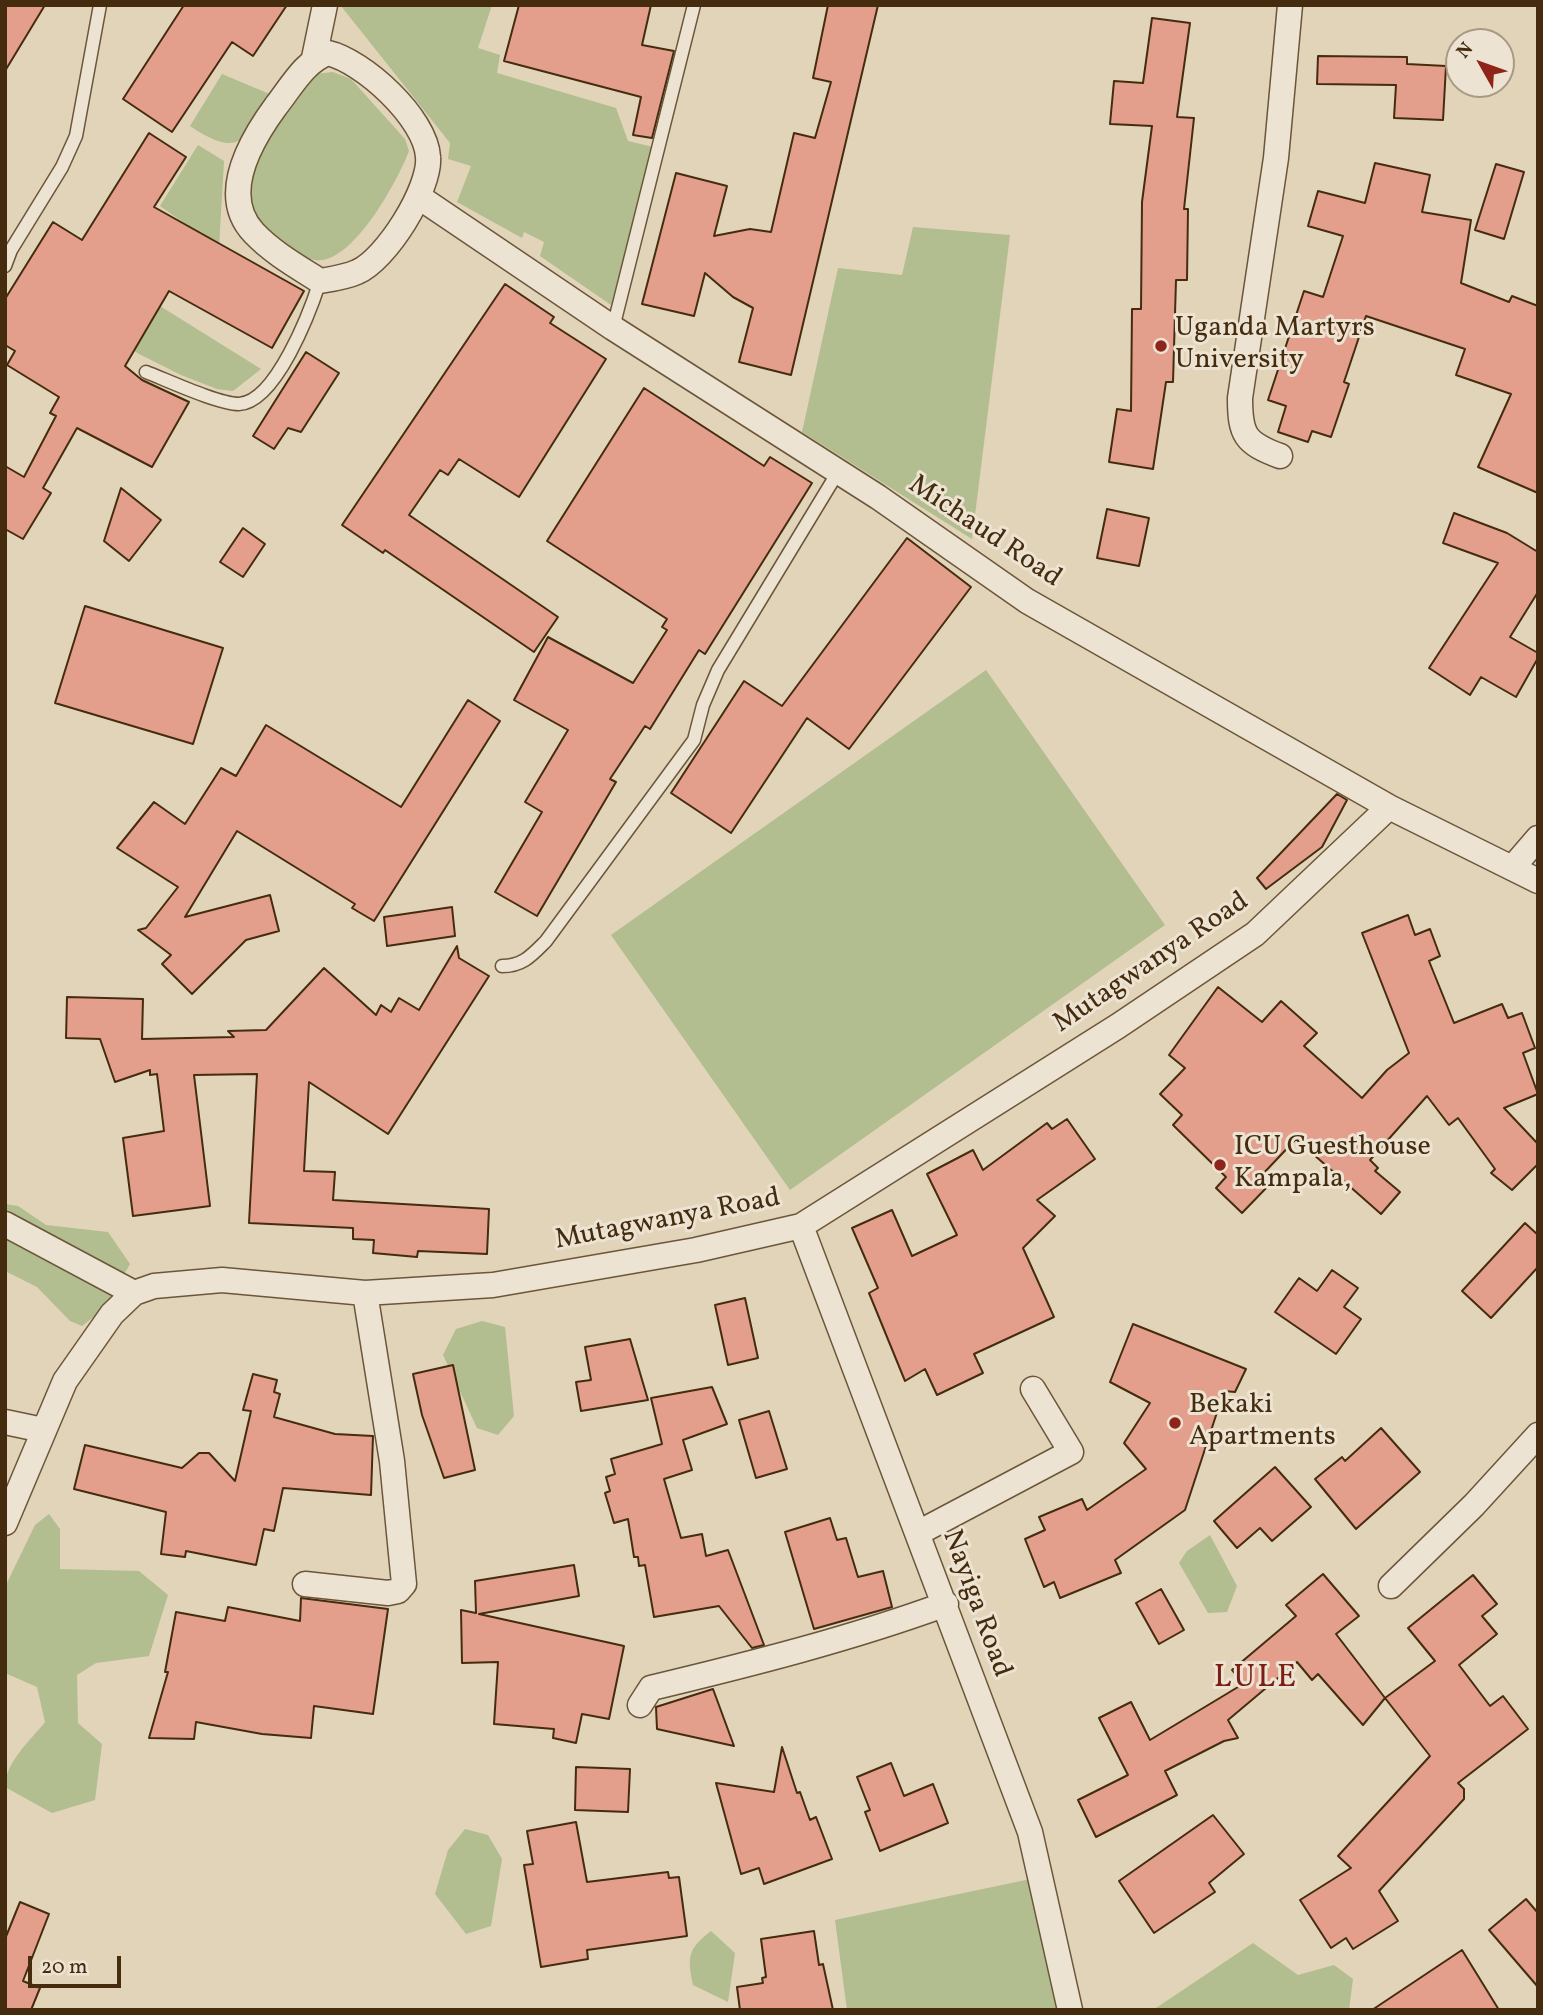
<!DOCTYPE html>
<html>
<head>
<meta charset="utf-8">
<style>
	body { margin:0 }
	#map { position:relative; width:1543px; height:2015px; overflow:hidden; background:#e1d4b9; font-family:Vollkorn,serif }
	canvas { display:block }
	.frame { position:absolute; inset:0; border:7px solid #452c0f; pointer-events:none }
	.north { position:absolute; left:1445px; top:28px; width:70px; height:70px; box-sizing:border-box; background:#ece3d2; border:2px solid #a99a84; border-radius:50%; rotate:310deg; font-size:19px; font-weight:700; line-height:28px; text-align:center; color:#452c0f }
	.north::after { content:''; display:block; margin:auto; width:24px; height:32px; background:#8f2418; clip-path:polygon(50% 0,100% 100%,50% 72%,0 100%) }
	.scale { position:absolute; left:28px; top:1956px; width:93px; height:32px; box-sizing:border-box; border:4px solid #452c0f; border-top:0; padding-left:9px; font-size:21px; line-height:24px; white-space:nowrap; color:#452c0f; -webkit-text-stroke:5px #ece3d2; paint-order:stroke }
</style>
</head>
<body>
<div id="map">
<canvas width="1543" height="2015"></canvas>
<div class="frame"></div>
<div class="north">N</div>
<div class="scale">20 m</div>
</div>
<script>
const c = document.querySelector('canvas').getContext('2d');
c.lineJoin = 'round';
function paint(path, color) { c.fillStyle = color; c.fill(path, 'evenodd'); }
function trace(path, color, width, dash) { c.strokeStyle = color; c.lineWidth = width; c.lineCap = dash ? 'butt' : 'round'; c.setLineDash(dash || []); c.stroke(path); }
function write(font, color, halo, rows, align = 'center') {
  c.font = font + ' Vollkorn,serif'; c.lineWidth = 6; c.setLineDash([]); c.textBaseline = 'middle'; c.strokeStyle = halo; c.fillStyle = color; for (const [text, x, y, turn = 0] of rows) {
    c.save(); c.translate(x, y); c.rotate((+turn || 0) * Math.PI / 180); c.textAlign = isNaN(turn) ? turn : align; if (halo) c.strokeText(text, 0, 0); c.fillText(text, 0, 0); c.restore();
  }
}
const green = new Path2D(`
	M492,5L478,48L500,55L497,73L616,108L628,141L653,147L611,305L540,256L544,242L524,232L522,238L457,202L471,166L448,159L450,143L341,6Z
	M333,72L351,79L405,139L409,151C398,180 352,266 315,260C289,256 268,230 249,214C249,151 277,120 315,74Z
	M222,74L272,95C245,138 242,161 190,126Z
	M198,145L224,161L219,248L160,206Z
	M913,227L1010,235L972,539L802,432L838,268L902,275Z
	M160,306L261,369L233,391L217,389L181,375L139,354L133,350Z
	M986,670L1165,925L790,1190L611,935Z
	M5,1204L18,1206L46,1225L108,1232L130,1264L104,1309L82,1326L70,1321L37,1287L5,1271Z
	M482,1321L505,1327L514,1416L498,1435L477,1428L443,1355L456,1329Z
	M49,1514L60,1529V1569L139,1571L168,1595L149,1656L96,1663L77,1675L78,1723L102,1744L95,1800L52,1813L5,1787C5,1762 31,1740 45,1722L37,1687L5,1673V1587L35,1525Z
	M1210,1535L1237,1586L1227,1612L1208,1613L1179,1563L1187,1551Z
	M465,1829L488,1835L502,1859L491,1926L466,1934L435,1894L448,1850Z
	M1040,1877L1066,2010H847L835,1920Z
	M711,1931L735,1953L728,2002L693,1985C687,1956 688,1949 711,1931Z
	M1253,1943L1298,1975L1334,1965L1353,1979L1349,2010H1153Z`);
const building = new Path2D(`
	M5,5H45L5,71Z
	M184,5H287L253,56L232,42L172,132L123,99Z
	M519,5H651L642,45L674,51L652,138L633,135L641,97L504,61Z
	M828,5H878L791,375L739,362L753,308L733,297L705,273L694,316L642,304L676,173L727,186L714,236L750,229L771,232L794,133L815,138L831,82L813,78Z
	M1152,18L1190,23L1177,117L1194,118L1184,209H1188L1187,280H1176L1173,382H1166L1153,469L1109,462L1117,409L1131,411L1132,309H1141L1142,202L1152,126L1110,124L1114,81L1143,83Z
	M1318,56L1407,57V64L1446,66L1443,120L1394,118L1396,85L1317,84Z
	M149,133L186,157L154,207L304,291L272,348L169,291L125,366L142,380L189,402L152,467L77,428L43,488L51,493L23,539L5,529V466L24,477L56,416L50,413L59,397L7,365L15,351L5,345V299L53,222L82,240Z
	M1375,163L1430,175L1422,212L1471,220L1461,283L1509,302L1512,296L1538,306V493L1478,467L1511,394L1456,375L1465,349L1366,316L1344,382L1349,384L1331,437L1312,431L1308,442L1278,432L1286,406L1268,400L1304,291L1323,297L1343,236L1308,226L1318,191L1365,203Z
	M1496,164L1524,172L1504,239L1475,230Z
	M505,284L554,317L550,323L606,359L519,497L459,459L448,475L440,470L409,515L558,617L534,652L385,550L383,553L342,525Z
	M306,352L339,373L301,432L288,428L274,449L253,436Z
	M644,388L764,466L770,457L812,483L705,654L699,650L650,729L645,726L610,779L616,782L537,916L495,892L542,812L525,802L568,730L514,700L548,637L633,683L667,630L662,627L667,619L547,541Z
	M121,488L161,520L129,561L104,541Z
	M1107,509L1149,518L1139,566L1097,558Z
	M1454,513L1507,533L1538,552V592L1510,637L1538,653V658L1516,697L1481,677L1470,695L1429,668L1498,563L1443,543Z
	M243,528L265,544L243,577L220,562Z
	M907,538L971,587L849,749L807,718L731,833L671,793L744,681L782,706Z
	M85,606L223,648L193,744L55,703Z
	M468,700L500,721L374,921L352,908L355,904L237,831L185,917L270,895L279,931L246,940L192,994L162,964L171,955L138,930L146,928L178,887L117,848L154,802L185,824L221,768L236,776L266,725L401,807Z
	M1337,794L1347,800L1322,847L1266,889L1257,878Z
	M452,907L455,936L387,946L384,917Z
	M1408,915L1415,935L1430,929L1440,956L1429,961L1454,1023L1502,1004L1508,1018L1522,1013L1535,1048L1523,1053L1538,1094L1504,1108L1538,1144V1164L1512,1190L1491,1173L1495,1169L1458,1118L1449,1125L1427,1096L1370,1160L1378,1168L1375,1171L1400,1192L1381,1214L1296,1139L1261,1176L1270,1184L1242,1213L1216,1188L1226,1177L1173,1125L1182,1115L1160,1094L1185,1068L1169,1055L1218,987L1262,1022L1281,1001L1317,1033L1304,1046L1362,1098L1387,1070L1409,1053L1362,933Z
	M457,946L459,958L489,976L388,1134L309,1082L304,1171L335,1172L333,1200L489,1209L487,1254L418,1251L417,1257L373,1253L374,1240L353,1239V1228L249,1223L257,1074L194,1075L210,1206L133,1216L123,1138L164,1131L157,1074L150,1075V1070L115,1082L100,1039L66,1038L67,997L143,999L142,1039L234,1037L228,1031L266,1030L324,968L376,1015L381,1005L391,1012L399,998L419,1010Z
	M1067,1119L1095,1159L1037,1200L1055,1216L1023,1248L1054,1317L974,1354L983,1373L937,1395L925,1369L905,1381L869,1293L878,1288L852,1228L892,1210L912,1256L957,1235L927,1174L973,1150L983,1170L1047,1123L1052,1129Z
	M1525,1223L1538,1235V1267L1491,1318L1462,1291Z
	M1332,1270L1358,1288L1344,1307L1361,1319L1336,1354L1275,1312L1299,1278L1317,1291Z
	M745,1298L758,1358L728,1365L715,1305Z
	M1133,1324L1246,1369L1235,1392L1224,1391L1185,1510L1115,1560L1121,1573L1060,1598L1054,1582L1044,1587L1025,1539L1045,1530L1039,1517L1082,1499L1087,1510L1146,1469L1124,1443L1150,1403L1110,1382Z
	M630,1339L648,1400L581,1411L576,1382L591,1380L585,1347Z
	M453,1365L475,1470L444,1478L422,1415L413,1374Z
	M253,1374L277,1380L274,1392L280,1394L274,1417L335,1434L373,1436L371,1495L283,1488L274,1531L264,1529L256,1565L186,1551L185,1557L161,1554L166,1512L74,1489L85,1445L182,1468L199,1453H209L235,1481L251,1411L243,1410Z
	M712,1387L727,1424L683,1440L692,1470L664,1479L681,1538L702,1534L706,1556L728,1550L764,1645L752,1648L719,1606L654,1617L645,1565L639,1566L638,1557H634L628,1519L614,1523L605,1493L610,1491L606,1477L615,1474L611,1459L662,1444L651,1398Z
	M769,1411L787,1469L756,1478L739,1420Z
	M1381,1428L1420,1472L1356,1529L1315,1479L1342,1457L1345,1461Z
	M1275,1467L1311,1507L1272,1541L1260,1528L1237,1548L1214,1521Z
	M830,1518L837,1540L846,1538L858,1577L883,1571L892,1607L814,1629L785,1532Z
	M574,1565L579,1596L479,1614L624,1646L609,1719L582,1714L576,1743L553,1738L554,1729L494,1724L498,1662L462,1663L461,1610L476,1613L475,1581Z
	M1323,1574L1359,1616L1336,1634L1385,1698L1363,1725L1318,1674L1312,1680L1297,1662L1228,1720L1238,1738L1224,1741L1165,1771L1177,1795L1096,1837L1078,1800L1128,1775L1099,1718L1131,1702L1150,1740L1243,1684L1232,1670L1296,1616L1286,1605Z
	M1473,1575L1497,1604L1482,1616L1497,1634L1459,1665L1490,1706L1503,1696L1528,1729L1458,1783L1464,1789V1799L1379,1891L1398,1921L1353,1949L1346,1938L1331,1948L1300,1900L1351,1868L1338,1856L1430,1756L1385,1698L1435,1661L1408,1628Z
	M1161,1589L1184,1630L1159,1644L1136,1603Z
	M301,1598L388,1609L373,1714L314,1706L311,1738L262,1734L196,1722L194,1739L149,1738L168,1672H165L176,1612L225,1621L228,1607L300,1621Z
	M713,1689L734,1746L657,1729L656,1707Z
	M782,1747L797,1793L800,1792L810,1820L816,1817L832,1859L764,1884L759,1868L741,1874L716,1783L774,1792Z
	M891,1763L904,1796L933,1784L948,1823L880,1851L865,1812L870,1810L857,1777Z
	M576,1767L630,1769L628,1812L575,1810Z
	M1213,1815L1244,1854L1209,1883L1215,1892L1154,1933L1119,1881Z
	M576,1822L587,1882L668,1872L669,1878L679,1877L687,1936L587,1950L588,1959L541,1967L524,1865L533,1864L527,1831Z
	M1526,1899L1538,1913V1987L1489,1930Z
	M20,1902L49,1914L23,1981L40,1988L31,2010H5V1939Z
	M814,1931L819,1965L823,1964L833,2010H740L737,1987L763,1983L762,1978L766,1977L761,1939Z
	M1462,1950L1499,2010H1372Z`);
const service = new Path2D(`
	M5,266L11,250L62,167L76,136L100,5
	M613,328L694,5
	M146,372C167,380 218,404 239,404C276,402 310,312 320,281
	M502,966C523,966 532,955 546,941L694,740L703,705L718,670L838,472`);
const minor = new Path2D(`
	M328,53C363,61 426,118 428,157C431,188 386,260 357,272C346,277 332,279 320,281C298,267 273,253 254,233C218,195 251,140 276,106C291,87 305,61 328,53Z
	M314,58L325,5
	M419,197L613,328L878,497L1027,601L1389,807L1538,881
	M1280,456C1245,443 1240,435 1240,398L1276,158L1290,5
	M1513,867L1538,838
	M5,1224L134,1293
	M801,1226L1030,1832L1070,2010
	M5,1422L43,1430
	M5,1523L65,1381L112,1314L134,1293L154,1286L222,1280L365,1293L493,1285L696,1250L801,1226L1118,1026L1255,934L1389,807
	M918,1533L1071,1452L1033,1389
	M305,1584L388,1593L398,1591L404,1584L392,1461L365,1293
	M1391,1586L1474,1505L1538,1435
	M640,1705L651,1688C751,1664 850,1639 946,1604`);
const markers = [
	[1161,346,7,"#8f2418"],
	[1220,1165,7,"#8f2418"],
	[1175,1423,7,"#8f2418"]
];
const poiNames = [
	["Uganda Martyrs",1175,330],
	["University",1175,362],
	["ICU Guesthouse",1234,1149],
	["Kampala,",1234,1181],
	["Bekaki",1189,1407],
	["Apartments",1189,1439]
];
const streetNames = [
	["Michaud Road",984,533,34],
	["Mutagwanya Road",1152,964,-34],
	["Mutagwanya Road",668,1221,-11],
	["Nayiga Road",975,1604,70]
];
const quarterNames = [
	["LULE",1256,1680]
];
paint(green, '#b2bd90');
paint(building, '#e49f8c');
trace(building, '#452c0f', 2);
trace(service, '#6c563a', 15);
trace(minor, '#6c563a', 27);
trace(service, '#ece3d2', 12);
trace(minor, '#ece3d2', 24);
for (const [x, y, r, color] of markers) { const dot = new Path2D(); dot.arc(x, y, r, 0, 2 * Math.PI); c.fillStyle = color; c.fill(dot); trace(dot, '#ece3d2', 2.5); }
write('28px', '#452c0f', '#ece3d2', poiNames, 'left');
write('28px', '#452c0f', '#ece3d2', streetNames);
c.letterSpacing = '2px';
write('32px', '#7a1f14', '#ece3d2', quarterNames);
c.letterSpacing = '0px';
</script>
</body>
</html>
